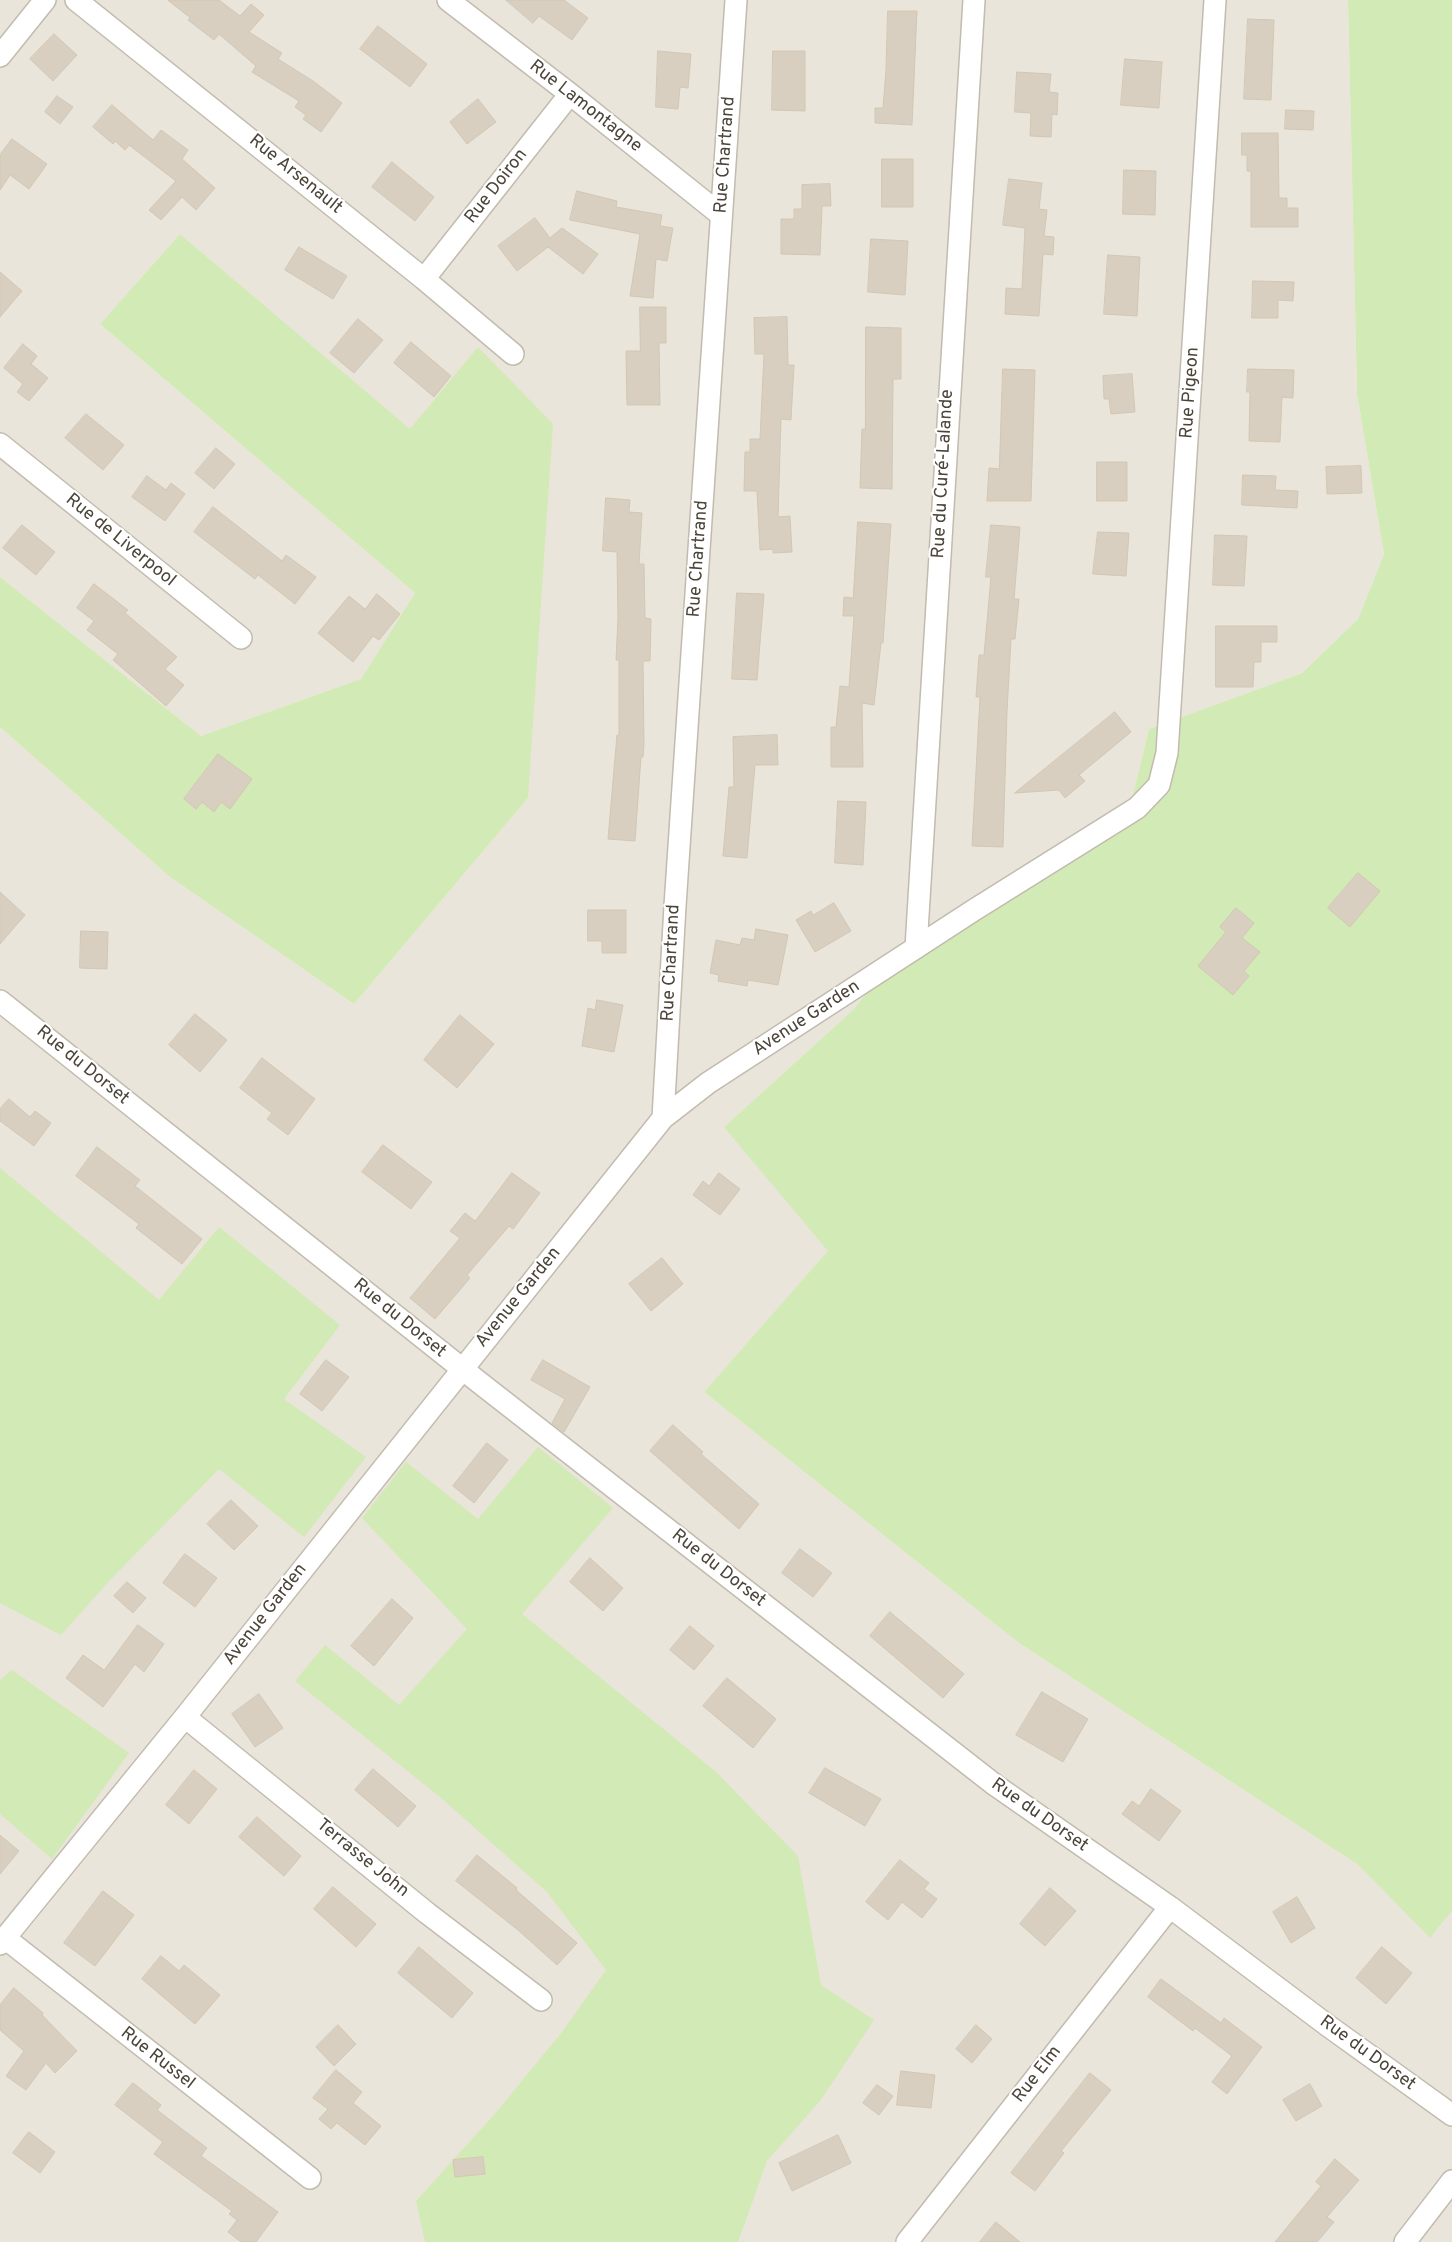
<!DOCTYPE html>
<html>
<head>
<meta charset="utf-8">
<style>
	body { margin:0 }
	canvas { display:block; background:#f6f3ec }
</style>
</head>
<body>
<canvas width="1452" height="2242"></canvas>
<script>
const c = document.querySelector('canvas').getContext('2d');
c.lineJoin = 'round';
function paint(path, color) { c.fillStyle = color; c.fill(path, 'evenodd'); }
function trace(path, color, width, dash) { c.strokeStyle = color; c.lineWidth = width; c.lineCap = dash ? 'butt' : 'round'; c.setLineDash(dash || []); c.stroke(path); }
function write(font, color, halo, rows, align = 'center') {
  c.font = font + ' Overpass,sans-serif'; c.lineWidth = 4.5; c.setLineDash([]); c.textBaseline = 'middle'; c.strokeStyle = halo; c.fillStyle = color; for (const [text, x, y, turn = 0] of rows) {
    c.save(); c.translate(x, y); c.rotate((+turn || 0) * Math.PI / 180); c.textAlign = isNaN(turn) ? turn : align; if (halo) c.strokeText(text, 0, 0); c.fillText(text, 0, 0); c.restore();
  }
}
const residential = new Path2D(`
	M0,0H1348L1357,394L1384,554L1358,619L1302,673L1149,729L1132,799L907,942L853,1010L725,1126L829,1251L704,1392L1019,1643L1357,1864L1430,1938L1452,1911V2242H0V727L170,877L354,1004L528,798L410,430L180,234L100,324L415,593L361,679L201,736L0,577Z`);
const green = new Path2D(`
	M1348,0H1452V1911L1430,1938L1357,1864L1019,1643L704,1392L828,1251L724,1127L853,1010L907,942L1132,799L1149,729L1302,673L1358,619L1384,554L1357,394Z
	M180,234L410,429L478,347L553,424L528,798L354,1004L170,877L0,727V577L201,736L361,679L415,593L100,324Z
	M0,1168L159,1300L219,1227L340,1325L284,1399L366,1457L304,1537L219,1469L111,1579L61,1635L0,1603Z
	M538,1447L613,1508L522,1614L715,1771L798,1856L821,1985L874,2020L820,2101L767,2161L738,2242H425L416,2201L494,2115L562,2032L606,1970L547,1892L440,1797L295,1681L325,1645L399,1705L467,1629L362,1518L406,1462L478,1519Z
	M12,1670L129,1753L52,1859L0,1814V1680Z`);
const building = new Path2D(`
	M168,0H219L240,16L251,4L264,15L249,32L282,53L278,59L313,81L342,103L321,132L303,119L306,115L295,107L299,101L252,72L256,66L219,34L214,40L188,20L190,18Z
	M506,0H564L588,18L572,40L539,16L533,23Z
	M888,11H917L912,125L875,123V108H883L886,70Z
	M1248,19L1274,20L1271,100L1244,99Z
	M378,26L427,64L410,87L360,49Z
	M54,34L77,55L53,81L30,59Z
	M658,51L691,54L688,88L680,87L678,109L656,107Z
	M773,51H805V111L772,110Z
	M1125,59L1162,62L1159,108L1121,105Z
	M1017,72L1051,74L1049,92L1058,93L1057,115L1052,114L1051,137L1030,136L1031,113L1015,112Z
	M57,96L73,107L60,124L45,112Z
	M478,99L496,122L467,144L450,122Z
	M112,105L153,140L161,130L188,150L182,159L215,188L196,210L182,197L161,220L149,210L176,181L129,145L125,150L115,141L113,144L93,127Z
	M1286,110L1314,111L1313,130L1285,129Z
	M1242,133H1278L1279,198H1287V208H1298V227H1251V171H1247V155H1242Z
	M12,139L47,164L29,189L10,175L0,190V155Z
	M882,159H913V207H882Z
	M392,162L434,197L415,221L372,187Z
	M1124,170L1156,171L1155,215L1123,214Z
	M1009,179L1042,183L1039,209L1047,210L1044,236L1054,237L1053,255L1043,254L1039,316L1005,314L1006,288L1022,289L1025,228L1003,225Z
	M830,184L831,206H822L820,255L781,254V219H794V209H802V185Z
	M577,191L617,201L616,207L662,215L660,226L673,228L667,261L656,259L653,298L630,296L640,234L570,220Z
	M535,218L550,238L562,228L598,254L583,274L548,247L517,271L498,246Z
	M871,239L908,241L905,295L868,292Z
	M299,247L347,276L333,299L285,270Z
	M1108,255L1140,257L1137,316L1104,314Z
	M0,272L22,291L0,317Z
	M1253,281L1294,282L1293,301L1278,300V318H1252Z
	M640,307H666V343H659L660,405H627L626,351H640Z
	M787,317L788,365H794L791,420L781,419L778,517L790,516L792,552L773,553V549L760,550L757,491H744L745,452H750V439H760L764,354H755L754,318Z
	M358,319L383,340L354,373L330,353Z
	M866,327L901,328V379H893L892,489L860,488L862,429H865Z
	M411,342L451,376L434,397L394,363Z
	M23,344L37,356L31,364L48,378L29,401L17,392L23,384L4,368Z
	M1003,369L1035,370L1031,501H987L989,468L999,469Z
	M1248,369L1294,370L1293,398L1282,397L1280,442L1249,441L1250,392H1247Z
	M1132,374L1135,412L1111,414L1109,399H1104L1103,376Z
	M86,414L124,445L103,470L65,438Z
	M216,448L235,464L214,489L195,473Z
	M1097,462H1127V501H1097Z
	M1361,466L1362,493L1327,494L1326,467Z
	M1243,475L1276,476L1275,490L1298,491L1297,508L1242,505Z
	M147,476L166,490L171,483L185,494L165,521L132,497Z
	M606,498L630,500L629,512L642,513L639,564H644L645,618L651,619L650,661H643L644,745L643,757H641L635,841L608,839L617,735H619V660H616L618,618L617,552L603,551Z
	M213,507L282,561L286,555L316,577L295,604L258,575L255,579L194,532Z
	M858,522L891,524L883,643H881L874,705L862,703L863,767H831V727H836L840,686L849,687L854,616H843L844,597L853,598Z
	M22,525L55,552L36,575L3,548Z
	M991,525L1020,527L1014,599H1019L1015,639H1011L1007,711L1003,847L972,846L980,697H976L979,655H984L991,577H986Z
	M1098,532L1129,533L1126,576L1093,574Z
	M1215,535L1247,536L1244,586L1213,585Z
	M94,584L128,610L125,613L177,657L165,669L184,685L166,706L113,660L118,654L87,630L94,621L77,608Z
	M737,593L764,594L757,680L732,679Z
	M377,594L400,614L379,640L373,636L353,662L318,633L349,596L365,609Z
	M1216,626H1277V642H1261V662H1254L1253,687H1216Z
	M1115,712L1131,732L1079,775L1085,781L1065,798L1059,790L1015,793Z
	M777,735L778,765H755L747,858L723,856L729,787H734L733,737Z
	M218,754L252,779L230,809L221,802L214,812L202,802L196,809L184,799Z
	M838,801L866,802L863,865L835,863Z
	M1358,873L1380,891L1350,927L1328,908Z
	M0,892L25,915L0,944Z
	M834,903L851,931L815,952L796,920L811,911L813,915Z
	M1236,908L1254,923L1242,938L1260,952L1244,971L1249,976L1233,995L1198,966L1226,932L1220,927Z
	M588,910H626V953H602V941H588Z
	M756,929L788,935L778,985L748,980L747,986L718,981L719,975L710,973L716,940L740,945L742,938L754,940Z
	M81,931L108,932L107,969L80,968Z
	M597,1000L623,1005L614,1052L582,1046L588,1008L595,1010Z
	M195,1014L227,1040L200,1072L169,1045Z
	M460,1015L494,1044L457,1088L424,1060Z
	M262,1058L315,1099L288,1135L267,1119L272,1113L240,1088Z
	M9,1099L30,1117L35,1111L51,1123L34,1146L0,1121V1109Z
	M383,1145L432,1182L411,1209L362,1172Z
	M97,1147L140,1180L135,1186L202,1239L182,1264L136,1228L139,1224L76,1176Z
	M512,1173L540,1193L513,1229L509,1226L467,1275L470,1278L435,1319L410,1298L460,1238L450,1231L465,1213L475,1221Z
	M719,1173L740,1189L720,1215L693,1195L703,1181L709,1186Z
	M662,1258L683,1284L651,1311L629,1284Z
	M326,1360L349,1377L322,1411L300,1394Z
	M543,1360L590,1387L564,1432L552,1423L565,1399L531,1380Z
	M673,1425L703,1452L701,1454L759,1504L739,1529L650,1451Z
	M487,1443L508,1460L474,1503L453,1486Z
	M231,1500L258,1526L234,1550L207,1524Z
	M800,1549L832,1573L813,1597L782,1573Z
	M185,1554L217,1578L195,1607L163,1583Z
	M590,1558L623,1588L603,1611L570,1582Z
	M127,1582L146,1598L133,1613L114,1596Z
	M392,1599L413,1618L374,1666L351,1646Z
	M890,1612L964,1674L943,1698L870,1636Z
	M138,1625L164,1644L144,1672L135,1664L103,1707L66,1678L83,1655L104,1670Z
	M690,1626L714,1646L694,1670L670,1650Z
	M727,1678L776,1719L753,1748L703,1706Z
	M1042,1692L1088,1719L1063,1762L1016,1735Z
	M259,1694L283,1728L255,1747L232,1714Z
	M825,1768L881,1799L865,1826L809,1793Z
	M373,1769L416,1806L398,1827L355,1790Z
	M194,1770L217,1789L189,1824L166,1805Z
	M1151,1789L1181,1811L1159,1841L1122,1814L1132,1801L1139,1806Z
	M257,1817L301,1856L284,1876L239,1837Z
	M0,1835L19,1851L0,1874Z
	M477,1855L517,1888L516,1890L577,1943L557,1965L518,1930L456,1881Z
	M900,1860L929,1883L924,1889L937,1899L922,1918L902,1902L888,1920L866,1902Z
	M333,1887L376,1924L356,1947L314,1909Z
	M1050,1888L1076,1911L1045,1946L1020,1924Z
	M103,1891L134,1915L95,1966L64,1943Z
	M1297,1897L1315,1928L1291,1943L1273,1912Z
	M419,1947L473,1993L452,2018L398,1973Z
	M1382,1947L1412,1973L1386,2004L1356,1978Z
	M161,1956L179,1971L184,1965L220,1995L195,2024L142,1979Z
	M1161,1979L1221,2023L1224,2018L1262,2047L1227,2094L1212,2082L1232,2056L1195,2028L1193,2031L1148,1997Z
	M14,1988L43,2013L42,2015L77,2051L55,2073L46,2063L26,2090L6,2076L24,2051L0,2030V2005Z
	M338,2025L356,2044L334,2066L316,2047Z
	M976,2025L992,2039L972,2063L956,2049Z
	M336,2070L362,2092L353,2103L381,2126L365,2145L337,2123L331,2129L319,2119L328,2109L313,2098Z
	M901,2071L935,2075L931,2108L897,2105Z
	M1090,2073L1111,2090L1061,2151L1064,2153L1035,2191L1011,2173Z
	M133,2083L161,2105L157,2110L207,2148L201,2156L278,2212L256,2242H241L228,2232L237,2220L229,2214L232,2211L154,2154L163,2142L115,2105Z
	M1310,2084L1322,2106L1296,2121L1283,2100Z
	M877,2085L893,2096L879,2115L863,2103Z
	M29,2132L55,2152L40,2173L13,2153Z
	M838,2135L851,2163L792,2191L779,2163Z
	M483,2157L485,2174L455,2177L453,2160Z
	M1335,2159L1359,2180L1327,2217L1334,2222L1317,2242H1275L1321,2186L1316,2182Z
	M996,2222L1020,2242H980Z`);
const minor = new Path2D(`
	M76,0L424,279L513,354
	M448,0L570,94L721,215
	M0,56L45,0
	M424,279L570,94
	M0,444L241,638
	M916,948L974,0
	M0,1001L480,1383L995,1785L1170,1907L1327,2025L1452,2115
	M663,1118L675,906L736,0
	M185,1717L427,1913L541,2000
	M5,1938L310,2178
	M0,1944L185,1717L663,1118L708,1083L974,910L1137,808L1159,785L1167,753L1215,0
	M907,2242L1170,1907
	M1405,2242L1452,2181`);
const streetNames = [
	["Rue Lamontagne",585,107,38],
	["Rue Chartrand",726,155,-86],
	["Rue Arsenault",295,175,39],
	["Rue Doiron",497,187,-52],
	["Rue Pigeon",1191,393,-86],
	["Rue du Curé-Lalande",944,474,-87],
	["Rue de Liverpool",120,541,39],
	["Rue Chartrand",699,559,-86],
	["Rue Chartrand",672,963,-87],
	["Avenue Garden",807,1019,-33],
	["Rue du Dorset",82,1066,39],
	["Avenue Garden",519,1298,-51],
	["Rue du Dorset",399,1319,39],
	["Rue du Dorset",718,1569,38],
	["Avenue Garden",266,1615,-52],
	["Rue du Dorset",1039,1816,35],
	["Terrasse John",362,1859,39],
	["Rue du Dorset",1367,2054,36],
	["Rue Russel",157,2059,38],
	["Rue Elm",1038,2075,-52]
];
paint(residential, '#eae5da');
paint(green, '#d2eab5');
paint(building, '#d8cfc1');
trace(building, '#d3c7b4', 1);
trace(minor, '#c2bbae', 24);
trace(minor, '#fff', 21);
write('18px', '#4b4439', '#fff', streetNames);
</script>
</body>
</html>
